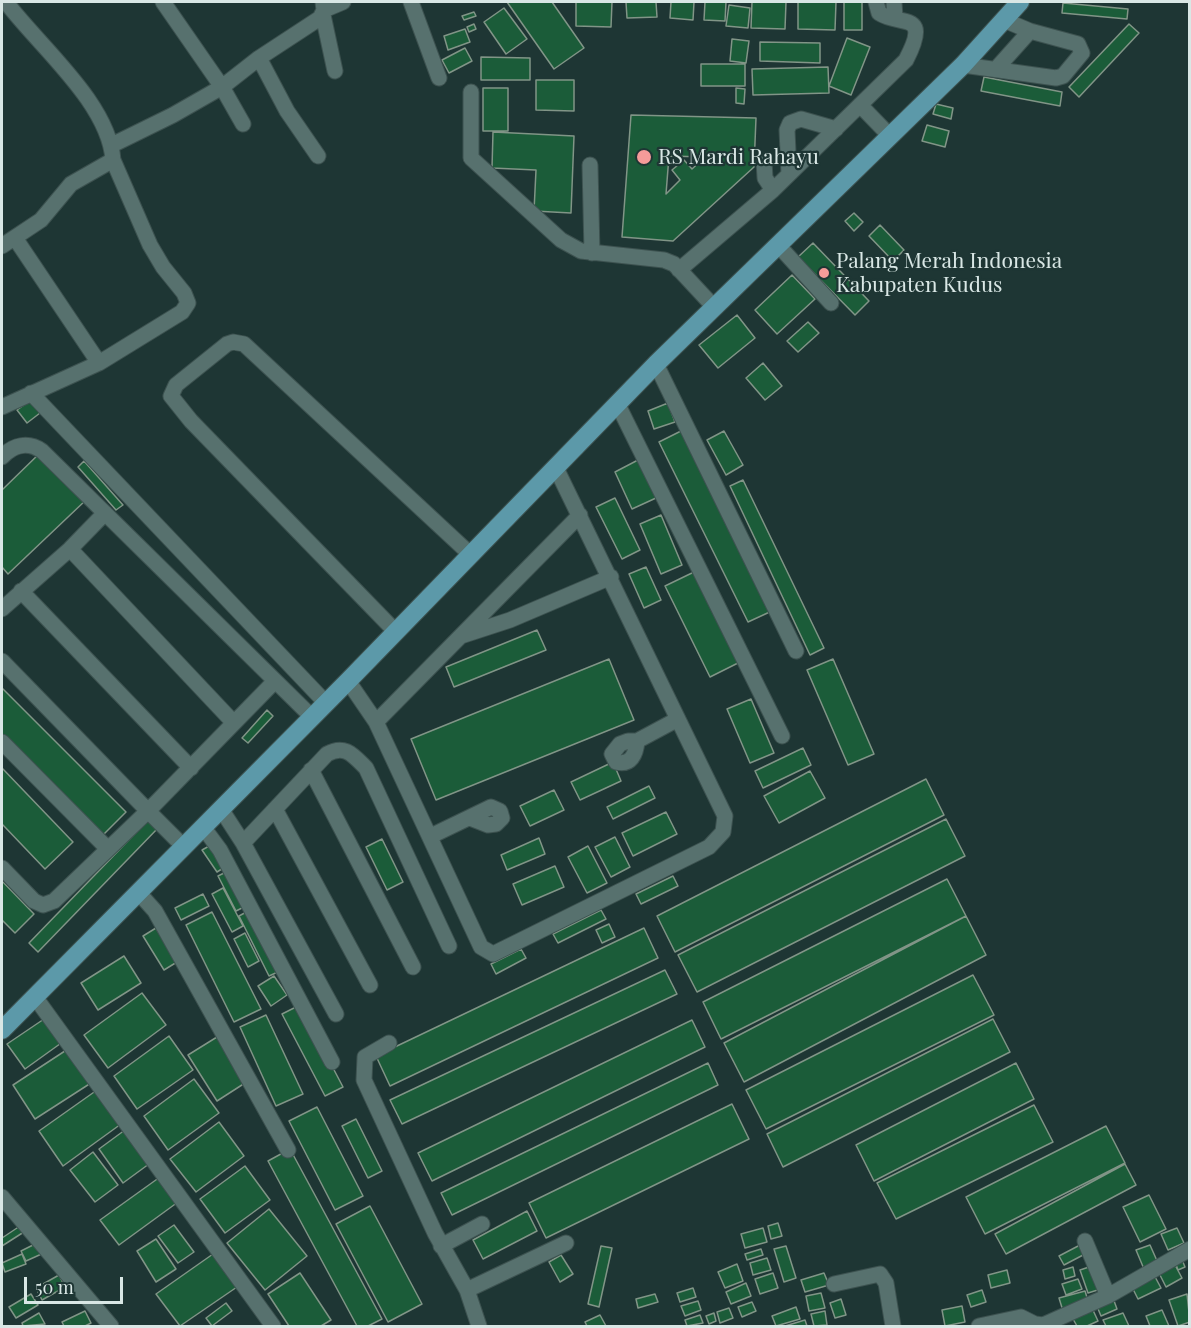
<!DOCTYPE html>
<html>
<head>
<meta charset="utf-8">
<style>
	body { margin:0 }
	#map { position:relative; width:1191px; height:1328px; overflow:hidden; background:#1e3634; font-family:"Playfair Display",serif }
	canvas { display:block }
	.frame { position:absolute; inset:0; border:3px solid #d9e7e5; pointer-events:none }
	.scale { position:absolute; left:24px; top:1277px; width:99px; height:27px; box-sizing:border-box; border:3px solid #d9e7e5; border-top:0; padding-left:8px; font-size:18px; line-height:21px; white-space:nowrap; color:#d9e7e5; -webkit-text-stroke:4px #1e3634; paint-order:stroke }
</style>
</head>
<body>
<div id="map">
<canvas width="1191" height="1328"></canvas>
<div class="frame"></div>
<div class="scale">50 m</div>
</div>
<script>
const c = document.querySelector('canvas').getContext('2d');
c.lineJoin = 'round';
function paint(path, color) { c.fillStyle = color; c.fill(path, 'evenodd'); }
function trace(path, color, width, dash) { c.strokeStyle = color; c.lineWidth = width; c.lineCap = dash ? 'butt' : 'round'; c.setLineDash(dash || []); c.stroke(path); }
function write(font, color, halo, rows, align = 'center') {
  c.font = font + ' "Playfair Display",serif'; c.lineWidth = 4.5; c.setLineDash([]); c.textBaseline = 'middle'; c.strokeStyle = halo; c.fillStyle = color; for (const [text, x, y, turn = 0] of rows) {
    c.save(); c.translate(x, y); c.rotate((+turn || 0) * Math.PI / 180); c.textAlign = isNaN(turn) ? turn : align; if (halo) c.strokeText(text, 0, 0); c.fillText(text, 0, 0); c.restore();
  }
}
const building = new Path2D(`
	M507,2H552L584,48L554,69Z
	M576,2H612L611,27L576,26Z
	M626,2H656L657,17L627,18Z
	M671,2H694L693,20L670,18Z
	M705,2H726L725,21L704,20Z
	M752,2H786L785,29L751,28Z
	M798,2H836L835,30L798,29Z
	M844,2H862V30H844Z
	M1063,3L1128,9L1127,19L1062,13Z
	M729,5L750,8L748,28L726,26Z
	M504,8L527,39L506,54L484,22Z
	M474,12L476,16L464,20L462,16Z
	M474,24L476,29L469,32L467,27Z
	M1129,24L1139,33L1079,97L1069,87Z
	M465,29L470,42L448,50L444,36Z
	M847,38L870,47L851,95L829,86Z
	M732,39L749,41L746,63L730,61Z
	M760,42L820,43V63L760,61Z
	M465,48L472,61L449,73L442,60Z
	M481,57L530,58V80H481Z
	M701,64H745V86H701Z
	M828,67L829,93L753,95L752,69Z
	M984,77L1062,92L1060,106L981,91Z
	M536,80H574V111L536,110Z
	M483,88H508V131H483Z
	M736,88L745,89L744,104L736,103Z
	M936,104L953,108L951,119L933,114Z
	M631,115L756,118L754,167L673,241L622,237ZM669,156L705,157L692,169L684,160L672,170L680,180L666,194Z
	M927,125L949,131L945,147L922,141Z
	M493,132L574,136L571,213L534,211L536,170L492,168Z
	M854,213L863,222L854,231L845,221Z
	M880,225L904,250L893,261L869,236Z
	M813,243L869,301L855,315L798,257Z
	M792,275L815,299L777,334L755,310Z
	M737,315L755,338L718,368L699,345Z
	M808,322L819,333L798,352L787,341Z
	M763,363L782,386L765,400L746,378Z
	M31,400L40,413L27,423L17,410Z
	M668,403L675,422L654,429L648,411Z
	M685,429L774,610L748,622L659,442Z
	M724,431L743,465L726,475L707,440Z
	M42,451L87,499L8,574L2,567V490Z
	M638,460L656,498L632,509L615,472Z
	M84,461L123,505L116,510L78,467Z
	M743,480L824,648L810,655L730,486Z
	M615,498L640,550L622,559L596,507Z
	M661,515L682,565L661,574L640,524Z
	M646,567L661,600L644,608L629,574Z
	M694,572L738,663L710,677L665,586Z
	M537,630L546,650L454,687L446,667Z
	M609,659L634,720L436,800L411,739Z
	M833,659L874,754L848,765L807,670Z
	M2,688L126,812L102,836L2,736Z
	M751,699L774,753L750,763L727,709Z
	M267,710L273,716L248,743L242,738Z
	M803,748L811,765L763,788L755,771Z
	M613,762L621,781L580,800L571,782Z
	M2,768L73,842L45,869L2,824Z
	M810,771L825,798L779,823L764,796Z
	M926,779L944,815L675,952L657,916Z
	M649,786L655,798L613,819L607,807Z
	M554,790L564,810L530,826L520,806Z
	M666,812L677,834L633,856L622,833Z
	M150,818L159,827L38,952L29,943Z
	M946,819L965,856L697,992L678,955Z
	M615,837L630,867L611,877L595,847Z
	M539,838L545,854L507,870L501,855Z
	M382,839L403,882L387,890L366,847Z
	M211,845L225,867L217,872L202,850Z
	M588,846L607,883L587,893L568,857Z
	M555,866L564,887L522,905L513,884Z
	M228,871L246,906L236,911L218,876Z
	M673,876L678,886L641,904L636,894Z
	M947,879L966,916L721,1039L703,1002Z
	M2,881L34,914L15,933L2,920Z
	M223,888L243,926L232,932L212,894Z
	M203,894L209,906L181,920L175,908Z
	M250,910L280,971L269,976L239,916Z
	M601,910L606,919L558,943L553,934Z
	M212,912L261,1009L234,1022L186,925Z
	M966,916L986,955L744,1082L724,1043Z
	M609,924L615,937L602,943L596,930Z
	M156,928L177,962L164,970L143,936Z
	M644,928L658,958L390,1086L376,1056Z
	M245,933L259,961L248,967L234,939Z
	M521,949L526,958L496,974L491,964Z
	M124,956L141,983L98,1010L81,983Z
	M665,970L677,994L402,1124L390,1100Z
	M973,975L994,1015L766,1129L746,1090Z
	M274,976L287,995L271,1006L258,986Z
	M142,993L166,1025L108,1068L84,1035Z
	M300,1005L343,1087L325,1096L282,1014Z
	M266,1015L303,1094L276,1106L240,1027Z
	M47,1017L64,1041L25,1069L7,1044Z
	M993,1019L1010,1052L783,1167L767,1134Z
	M692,1020L705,1047L432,1181L418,1153Z
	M169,1036L193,1070L137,1109L114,1076Z
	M217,1037L245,1083L217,1101L188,1055Z
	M71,1047L94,1081L35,1119L13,1085Z
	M708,1063L718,1085L452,1215L441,1193Z
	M1016,1063L1034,1099L874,1181L856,1145Z
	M194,1079L219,1113L168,1150L144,1116Z
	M97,1090L121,1124L63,1166L39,1131Z
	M732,1104L749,1139L546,1238L529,1203Z
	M1034,1105L1053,1142L896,1219L877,1183Z
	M317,1107L363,1196L335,1210L289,1121Z
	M356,1119L382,1171L368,1178L342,1126Z
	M219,1122L244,1156L196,1192L170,1159Z
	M1106,1126L1125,1163L985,1234L966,1197Z
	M129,1127L153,1161L123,1183L99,1149Z
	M290,1149L382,1319L368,1326H357L268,1161Z
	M93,1152L118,1185L95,1202L70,1170Z
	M1125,1164L1136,1185L1006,1254L995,1234Z
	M245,1166L270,1200L225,1233L200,1199Z
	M160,1177L178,1202L119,1245L100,1220Z
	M1149,1195L1166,1229L1140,1242L1123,1207Z
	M370,1206L422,1304L388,1322L336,1224Z
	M269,1209L307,1256L265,1290L227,1243Z
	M527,1211L537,1231L483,1259L473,1240Z
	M778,1223L782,1236L771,1239L768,1226Z
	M23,1224L27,1230L2,1246V1238Z
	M174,1225L194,1252L178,1263L158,1236Z
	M763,1228L767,1242L745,1248L741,1234Z
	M1177,1228L1184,1243L1168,1250L1161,1234Z
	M156,1239L176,1269L156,1282L137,1251Z
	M41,1241L46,1252L26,1261L21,1251Z
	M1080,1245L1085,1254L1064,1265L1059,1256Z
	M1150,1245L1158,1263L1144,1269L1136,1250Z
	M601,1246L612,1248L599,1307L588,1304Z
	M786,1246L796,1278L784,1282L774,1249Z
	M761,1249L763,1255L747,1260L745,1254Z
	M22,1254L26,1264L5,1272L2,1263Z
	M213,1254L237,1287L180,1326L156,1294Z
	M561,1255L573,1274L560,1282L549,1262Z
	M1181,1257L1185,1267L1178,1270L1174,1259Z
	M767,1258L771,1270L753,1275L750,1263Z
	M737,1264L743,1281L725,1288L718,1272Z
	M1175,1265L1182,1278L1166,1287L1159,1273Z
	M1092,1266L1101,1289L1088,1293L1080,1270Z
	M1073,1267L1075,1276L1065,1279L1063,1270Z
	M1007,1270L1010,1283L991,1288L988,1275Z
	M300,1273L331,1320L321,1326H289L268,1294Z
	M773,1273L778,1288L760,1294L755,1279Z
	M824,1273L829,1285L805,1292L801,1280Z
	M1153,1273L1161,1288L1138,1299L1131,1285Z
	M59,1275L65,1287L42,1300L36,1288Z
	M1078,1279L1082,1289L1066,1295L1062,1284Z
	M746,1283L751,1296L731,1304L726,1292Z
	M693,1288L696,1297L680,1302L677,1293Z
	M982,1290L986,1302L971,1307L967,1295Z
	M1085,1291L1089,1304L1063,1311L1059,1298Z
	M821,1293L825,1308L809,1311L806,1296Z
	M31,1294L38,1305L16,1318L9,1307Z
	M655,1294L658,1302L638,1308L636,1299Z
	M1187,1294L1190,1322L1178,1326L1169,1300Z
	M1113,1298L1117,1309L1101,1316L1096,1304Z
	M841,1299L846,1315L835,1318L830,1303Z
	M698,1301L701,1310L685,1316L681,1306Z
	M752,1302L756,1311L742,1317L738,1307Z
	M226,1303L232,1311L212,1326L206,1318Z
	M962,1306L965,1322L945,1326L942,1310Z
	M796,1307L800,1319L776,1326L772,1316Z
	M729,1308L733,1318L720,1323L717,1312Z
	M1092,1308L1098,1321L1087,1326H1077L1073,1319Z
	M1162,1310L1169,1326H1150L1146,1316Z
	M85,1311L91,1323L85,1326H64L62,1322Z
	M825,1311L827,1325L814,1326L811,1314Z
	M39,1313L45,1324L23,1326L22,1323Z
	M714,1313L716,1321L709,1324L706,1316Z
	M1123,1313L1129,1326H1106L1103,1320Z
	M600,1315L606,1326H587L585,1322Z
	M700,1315L703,1323L687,1326L685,1320Z
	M805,1320L807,1326H785Z`);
const minor = new Path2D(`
	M163,2L222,87L243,124
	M411,2L439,78
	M894,2L895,17
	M324,10L343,2
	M323,15L335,71
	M259,58L287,111L318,156
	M963,65L1056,78L1063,76L1082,53L1078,44L1030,31L1004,20
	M996,69L1030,31
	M471,92V158L561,240L581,251L664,260L674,264L714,307
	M860,105L890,136
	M112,145L173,115L222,87L259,58L320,18L324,10L323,2
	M764,161L765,178L773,190
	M590,165L592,253
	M789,174L787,130L790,123L801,119L836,129
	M15,238L99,363
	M778,245L831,303
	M2,246L41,220L71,184L113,160
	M679,270L773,190L906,60C932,10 900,27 879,13L876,2
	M656,364L796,651
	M31,393L325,702
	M618,405L782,736
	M2,407L99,363L182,312L188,303L184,293L163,267L150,245L113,160C109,103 39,46 6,2
	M2,457C13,445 28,441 42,451L312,717
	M70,549L234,723
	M21,591L191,768
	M2,609L70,549L105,513
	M396,632L191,421L171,396L176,385L227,344L233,342L244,344L470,554
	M461,636L510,620L611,577
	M2,661L148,811L275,681
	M348,681L376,722L481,947L493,954L709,847L723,832L725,816L556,468
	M376,722L580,515
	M628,741H637C636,754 631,766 616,762L612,754L620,744Z
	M637,741L678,719
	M2,742L108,849
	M311,770L413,967
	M221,809L243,843L336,1014
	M275,809L370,985
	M203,827L220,850L332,1062
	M431,836L491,807L500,811L502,818L496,824L488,825L470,818
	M243,843L327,754C345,744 353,755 366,768L449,946
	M2,868L34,901L43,905L54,901L148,811L184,847
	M138,892L155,911L288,1150
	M35,997L273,1326
	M389,1043L365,1057L364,1080L435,1233L467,1290L479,1326
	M2,1197L111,1326
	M1085,1241L1108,1296
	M441,1246L482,1224
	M834,1284L880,1274L886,1283L893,1326
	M467,1290L566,1243
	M979,1326L1021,1317L1035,1324L1043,1325L1108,1296L1190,1249`);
const major = new Path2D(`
	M2,1030L348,681L656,364L963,65L1020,2`);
const markers = [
	[644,157,8,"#f59b99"],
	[824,273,6,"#f59b99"]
];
const poiNames = [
	["RS Mardi Rahayu",658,157],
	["Palang Merah Indonesia",836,261],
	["Kabupaten Kudus",836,285]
];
paint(building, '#1b5c39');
trace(building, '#819587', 1.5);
trace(minor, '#3d5250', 17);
trace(major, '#3d5250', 20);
trace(minor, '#57716e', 15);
trace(major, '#5c99a9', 18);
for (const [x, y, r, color] of markers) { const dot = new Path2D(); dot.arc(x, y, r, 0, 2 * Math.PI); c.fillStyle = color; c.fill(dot); trace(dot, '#1e3634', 2); }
write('21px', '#d9e7e5', '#1e3634', poiNames, 'left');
</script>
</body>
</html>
